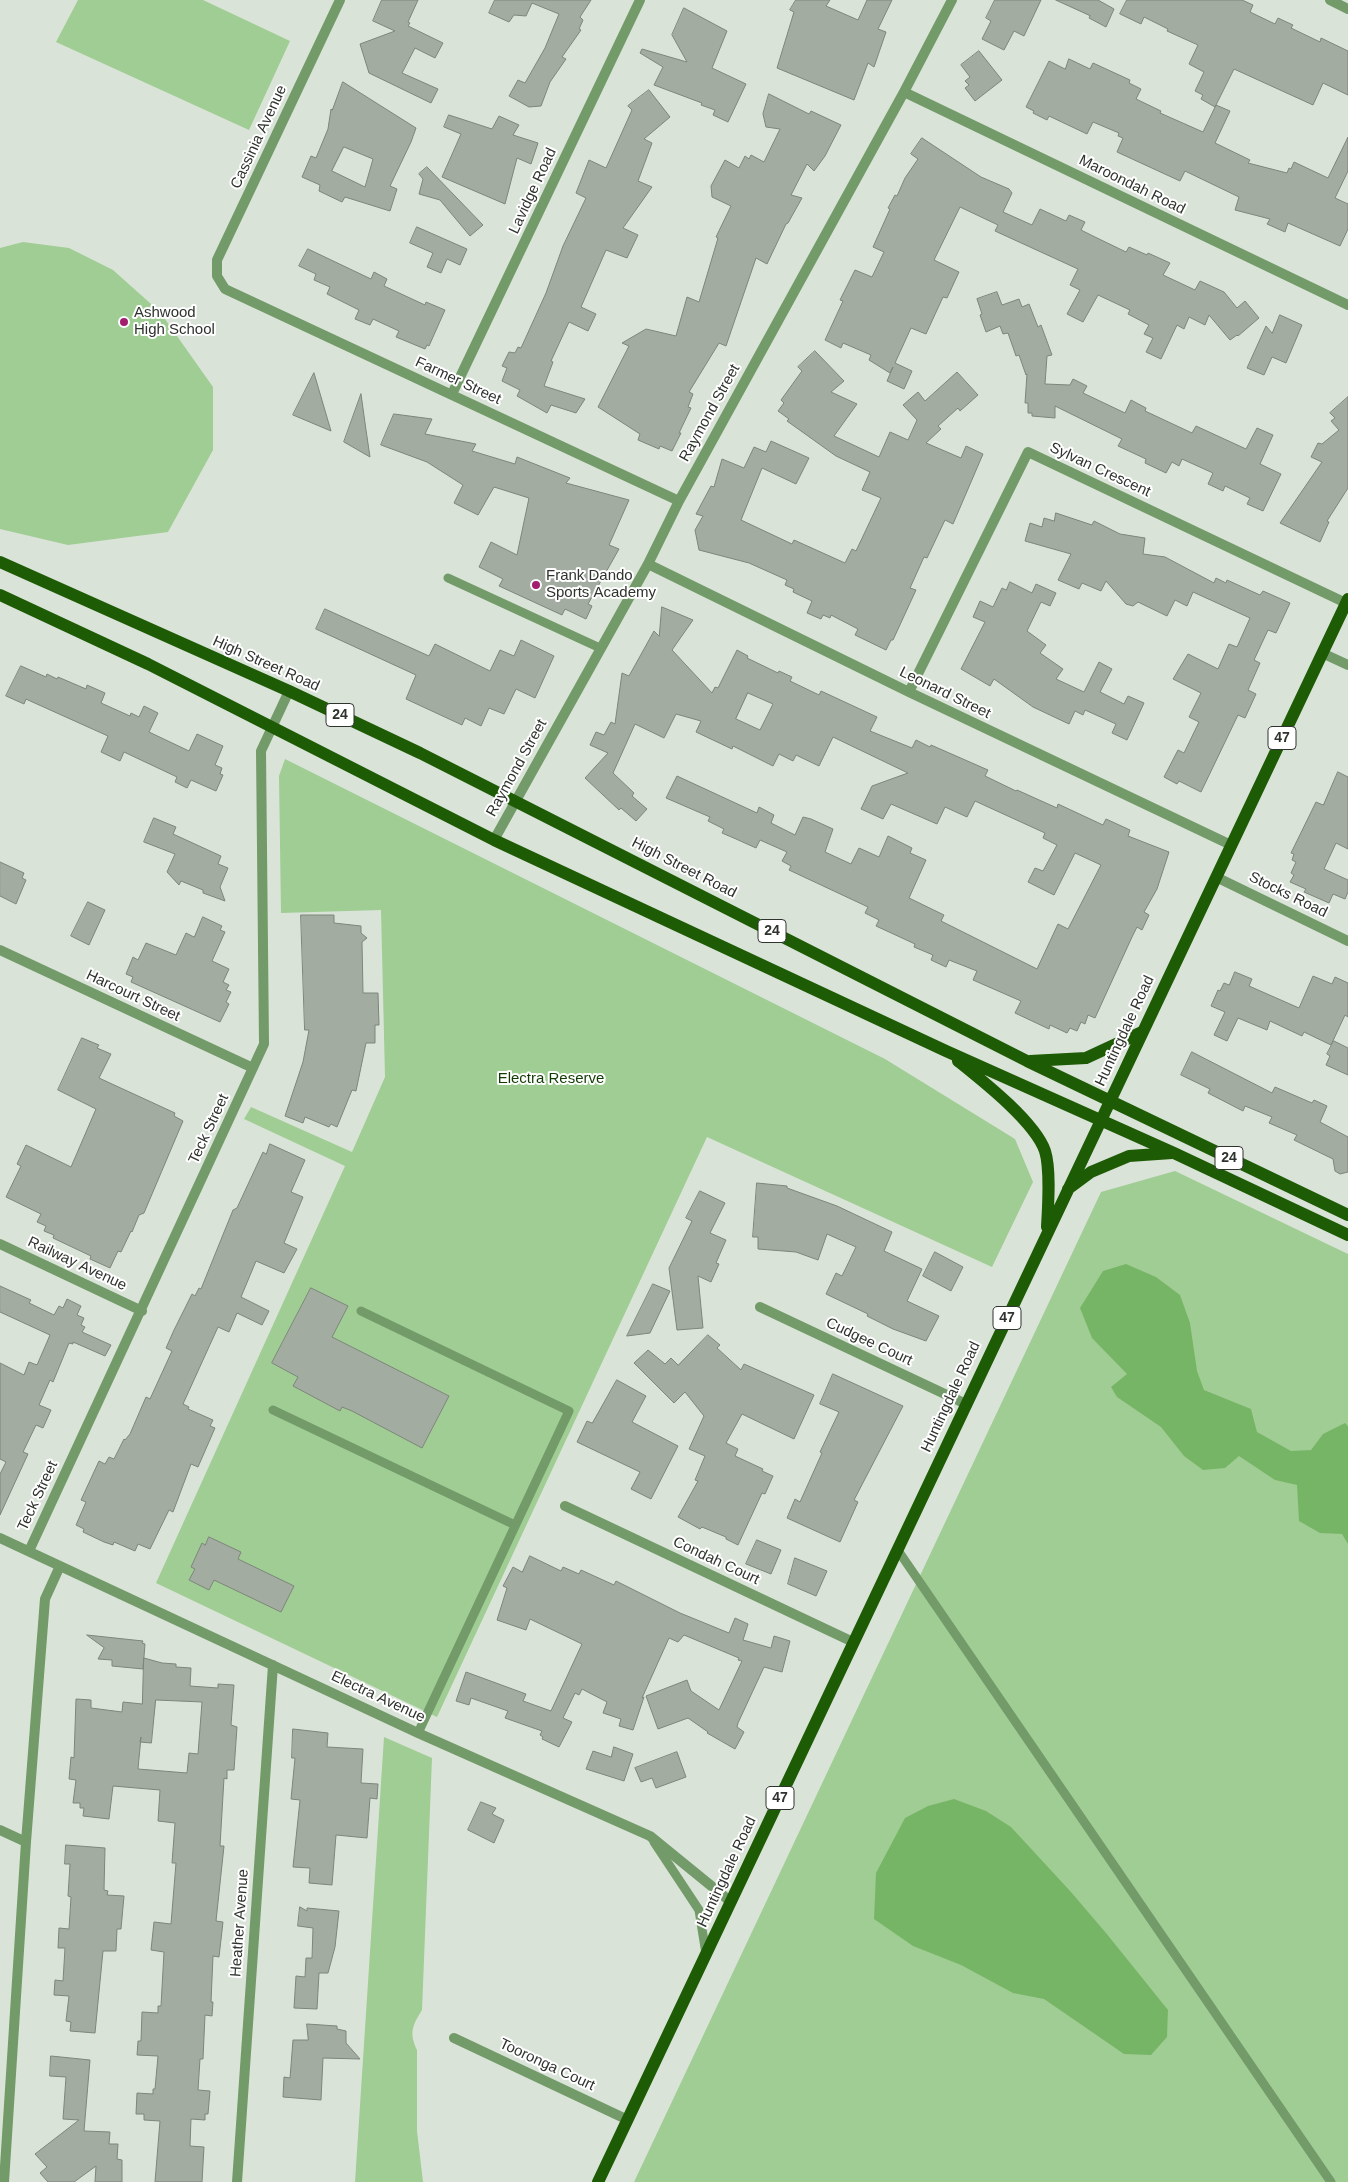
<!DOCTYPE html>
<html>
<head>
<meta charset="utf-8">
<style>
	body { margin:0 }
	canvas { display:block; background:#d9e3d7 }
</style>
</head>
<body>
<canvas width="1348" height="2182"></canvas>
<script>
const c = document.querySelector('canvas').getContext('2d');
c.lineJoin = 'round';
function paint(path, color) { c.fillStyle = color; c.fill(path, 'evenodd'); }
function trace(path, color, width, dash) { c.strokeStyle = color; c.lineWidth = width; c.lineCap = dash ? 'butt' : 'round'; c.setLineDash(dash || []); c.stroke(path); }
function write(font, color, halo, rows, align = 'center') {
  c.font = font + ' Arial,sans-serif'; c.lineWidth = 4; c.setLineDash([]); c.textBaseline = 'middle'; c.strokeStyle = halo; c.fillStyle = color; for (const [text, x, y, turn = 0] of rows) {
    c.save(); c.translate(x, y); c.rotate((+turn || 0) * Math.PI / 180); c.textAlign = isNaN(turn) ? turn : align; if (halo) c.strokeText(text, 0, 0); c.fillText(text, 0, 0); c.restore();
  }
}
const green = new Path2D(`
	M78,0H203L290,41L249,130L56,42Z
	M23,242L69,248L113,270L160,312L213,387V450L168,532L68,545L0,529V248Z
	M285,759L885,1059L1015,1139L1033,1182L992,1267L707,1137L437,1717L156,1583L345,1166L244,1119L251,1107L352,1152L385,1077L381,910L281,913L279,776Z
	M1175,1171L1348,1254V2182H634L1101,1192Z
	M384,1737L432,1758L422,2010C412,2026 409,2033 417,2050V2131L423,2182H355Z`);
const water = new Path2D(`
	M1126,1264L1156,1277L1180,1295L1190,1323L1197,1371L1204,1390L1251,1409L1257,1432L1291,1451L1311,1450L1323,1434L1345,1423L1348,1426V1544L1342,1534L1320,1533L1299,1521L1297,1485L1275,1480L1239,1456L1225,1468L1203,1470L1184,1456L1161,1427L1117,1397L1111,1387L1127,1374L1092,1338L1080,1308L1103,1271Z
	M954,1799L986,1811L1011,1827L1071,1892L1106,1933L1168,2010L1167,2037L1151,2055L1124,2054L1044,1999L1013,1993L961,1965L913,1946L874,1919L876,1873L905,1818L928,1806Z`);
const building = new Path2D(`
	M382,0H418L408,22L410,23L408,26L443,43L435,58L415,48L402,73L438,89L431,103L369,73L360,44L395,31L373,21Z
	M495,0H591L580,17L583,20L579,29L581,30L562,57L566,59L550,82L541,106L529,107L509,96L518,80L525,83L545,48L559,14L532,3L526,16L514,15L509,22L489,13Z
	M796,0H830L826,6L858,20L867,0H892L878,29L886,32L874,67L868,63L854,100L777,68L794,12L790,10Z
	M995,0H1041L1024,36L1014,31L1004,50L982,39L991,21L986,18Z
	M1056,0H1098L1114,9L1106,27L1089,18L1090,16Z
	M1127,0H1242L1253,5L1250,12L1275,24L1278,18L1293,25L1291,28L1320,42L1321,38L1348,51V95L1323,83L1313,105L1234,69L1215,107L1201,99L1203,95L1195,91L1204,72L1189,64L1198,45L1167,31L1168,29L1144,17L1141,24L1120,14Z
	M684,8L727,31L712,68L746,84L728,122L713,115L715,110L701,105L702,103L654,85L663,67L640,53L642,49L687,62L672,35Z
	M979,51L1002,80L975,101L965,88L969,85L965,81L970,77L961,65Z
	M1069,59L1090,69L1093,63L1130,80L1129,83L1141,89L1136,99L1161,111L1160,113L1203,132L1216,105L1230,111L1215,143L1250,160L1248,163L1287,173L1289,168L1291,169L1294,162L1328,178L1348,137V171L1335,198L1348,204V229L1340,246L1288,223L1285,232L1267,224L1270,219L1235,210L1239,197L1185,171L1180,181L1117,152L1123,138L1118,136L1119,133L1093,122L1087,134L1049,116L1047,120L1033,113L1034,111L1026,107L1049,61L1065,69Z
	M343,82L416,128L411,142L390,186L397,189L390,211L345,197L342,202L319,191L320,185L302,177L311,156L316,158L328,129L331,109L332,110ZM344,147L373,159L365,187L332,171Z
	M649,90L670,117L644,139L652,143L638,181L652,187L623,228L638,235L627,258L606,250L581,307L596,314L588,331L569,322L551,361L553,362L544,386L585,399L576,413L551,405L547,413L517,396L520,390L502,381L507,368L502,366L509,352L515,353L518,347L521,348L546,293L563,246L586,198L576,193L589,160L606,168L632,110L628,106Z
	M769,94L809,114L811,111L841,125L825,156L814,171L807,164L791,195L802,198L788,223L786,224L767,264L756,258L726,346L719,343L689,392L693,394L688,407L691,408L679,433H681L672,451L660,446L659,449L638,440L640,434L598,407L629,346L622,343L646,329L676,336L687,297L699,302L718,238L716,237L731,206L712,197L711,186L725,160L739,168L745,156L749,159L751,155L764,162L780,129L766,127L763,114Z
	M449,115L492,129L499,116L519,125L513,135L538,143L531,164L517,158L505,204L442,177L461,134L444,127Z
	M922,138L981,177L1009,189L1012,193L1003,212L1032,225L1040,209L1066,221L1069,215L1085,222L1081,230L1095,237L1126,252L1129,247L1147,255L1148,253L1170,263L1163,275L1195,290L1200,281L1224,292L1237,308L1245,301L1259,318L1238,336L1237,335L1230,340L1209,315L1205,325L1189,317L1184,329L1177,325L1161,359L1146,352L1153,338L1144,334L1149,325L1128,314L1130,310L1098,295L1083,322L1067,314L1080,290L1070,285L1078,269L995,231L998,225L960,207L934,260L959,272L947,298L943,297L926,334L911,328L895,363L912,371L904,389L887,381L893,367L890,373L869,360L871,355L843,343L841,348L825,340L843,301L840,300L855,270L872,277L884,252L873,247L890,209L888,208L895,195L897,196L905,178L918,159L911,154Z
	M427,167L483,225L470,236L440,200L419,194L423,179L419,174Z
	M417,227L467,249L460,265L447,259L441,273L427,267L433,253L410,243Z
	M308,249L371,279L374,272L387,279L384,286L425,305L426,302L445,310L429,346L427,345L425,349L396,337L399,331L373,319L370,325L355,319L359,310L327,294L330,287L314,280L316,274L299,266Z
	M997,292L1002,305L1019,299L1022,307L1029,304L1038,327L1041,325L1052,355L1047,356L1045,384L1070,385L1073,379L1087,386L1083,393L1125,413L1131,400L1146,408L1145,411L1192,433L1196,426L1246,449L1257,428L1273,435L1260,464L1281,474L1263,511L1247,504L1250,498L1225,486L1223,491L1208,484L1213,473L1182,459L1179,466L1172,462L1166,473L1145,463L1146,459L1118,446L1122,439L1055,406V418L1032,416V413H1028V403H1025L1027,374L1026,375L1019,355L1016,356L1008,333L1003,334L1000,326L986,332L980,315L982,314L977,299Z
	M1280,315L1302,325L1286,363L1272,357L1264,375L1247,368L1266,326L1272,333Z
	M815,351L844,381L831,392L857,404L834,436L879,457L890,432L908,440L917,420L903,405L918,392L925,401L957,372L978,395L960,411L958,408L938,426L941,429L926,443L961,458L966,446L983,454L953,524L945,520L927,558L924,557L910,588L916,590L893,640H891L886,650L855,635L858,629L831,615L830,618L823,615L821,619L807,613L812,601L793,592L794,589L785,585L787,580L749,563L699,550L695,530L703,516L696,514L711,486L714,487L722,459L744,468L754,447L766,452L771,441L809,458L796,484L762,468L741,520L792,544L794,540L845,563L852,549L856,551L881,498L862,490L870,472L836,456L787,421L789,419L778,411L784,403L781,400L802,371L798,367Z
	M314,373L331,431L293,415Z
	M361,394L366,430L370,457L344,442Z
	M1348,397V488L1327,521L1329,522L1320,542L1280,523L1322,462L1311,457L1318,443L1322,444L1339,430L1331,421L1335,418L1330,413Z
	M394,414L432,419L425,434L476,444L472,451L515,464L517,457L570,478L566,483L629,500L609,545L619,549L588,604L592,606L586,619L565,609L562,615L499,586L503,579L479,567L491,542L517,555L529,498L494,487L478,515L454,503L463,485L427,462L381,445Z
	M1056,513L1092,525L1094,521L1120,534L1145,538L1143,554L1165,557L1214,583L1216,578L1226,583L1227,580L1260,595L1263,591L1290,603L1276,633L1268,630L1254,660L1260,663L1248,690L1256,694L1245,718L1238,715L1201,792L1179,781L1177,784L1164,777L1178,750L1184,753L1199,722L1189,717L1201,693L1173,679L1188,654L1218,669L1229,644L1237,647L1250,618L1193,592L1187,606L1175,600L1167,616L1138,602L1133,606L1126,604L1106,581L1101,591L1082,583L1079,589L1058,580L1071,554L1025,541L1030,523L1042,527L1044,518L1054,521Z
	M1010,582L1032,593L1036,584L1056,593L1050,606L1041,602L1027,631L1046,645L1040,653L1063,669L1056,679L1084,692L1099,662L1112,669L1100,692L1124,704L1128,696L1144,703L1127,740L1112,733L1116,724L1085,710L1083,715L1075,711L1069,724L1033,707L994,679L990,686L961,669L985,622L973,617L980,601L993,607L1002,588L1006,590Z
	M662,607L693,620L672,650L712,693L715,687L718,688L737,650L748,656L747,658L778,673L779,671L792,677L790,681L817,694L819,695L821,691L877,717L870,731L912,748L916,740L930,747L931,745L988,770L985,776L1016,791L1017,790L1057,808L1058,804L1103,825L1106,819L1130,830L1128,836L1169,852L1157,889L1144,912L1149,915L1142,930L1137,927L1132,937L1095,1018L1088,1015L1085,1024L1081,1022L1077,1031L1070,1028L1067,1033L1050,1025L1049,1029L1015,1013L1021,1001L973,980L977,971L949,960L946,967L931,960L933,955L914,947L915,944L876,926L879,920L865,913L868,907L789,870L791,866L782,861L787,852L760,840L756,848L736,839L722,833L724,829L708,821L710,817L666,798L677,776L757,813L759,807L774,815L771,823L795,835L803,817L811,819L833,829L825,852L851,864L859,848L879,857L888,836L912,848L910,853L926,860L909,898L944,915L941,921L1037,969L1058,924L1068,929L1101,865L1075,853L1054,895L1028,882L1035,868L1043,871L1057,845L1043,838L1045,833L975,801L967,817L945,807L937,824L891,804L883,819L861,809L872,786L908,773L833,737L819,766L796,755L793,761L779,754L773,766L733,746L732,749L696,732L701,721L676,714L664,738L635,724L613,773L634,793L632,796L647,809L636,821L621,808L619,810L585,778L608,753L590,745L596,732L604,735L611,722L615,724L622,673L629,676L654,631L659,636ZM748,693L773,704L760,730L736,719Z
	M325,609L429,656L435,644L490,671L500,650L514,656L521,640L554,656L535,698L516,689L504,714L489,708L481,726L465,718L462,725L406,699L416,675L316,629Z
	M21,666L46,677L47,674L57,679L58,677L86,689L87,685L105,693L101,703L130,716L131,713L139,717L144,706L158,713L149,732L189,751L197,734L223,746L215,765L222,768L220,774L223,775L216,791L191,780L187,788L175,782L177,777L124,752L120,761L101,752L108,736L28,700L26,699L24,704L6,696Z
	M1338,772L1348,777V849L1336,843L1324,869L1348,880V892L1345,899L1333,894L1329,903L1304,892L1306,889L1290,882L1294,875L1291,873L1296,862L1292,860L1294,854L1291,853L1316,802L1323,805Z
	M154,818L176,827L173,834L221,856L218,864L228,868L220,887L225,901L203,893V890L181,881L179,885L167,872L175,854L144,842Z
	M0,862L24,873L22,878L26,880L16,904L0,896Z
	M88,902L105,910L89,945L71,936Z
	M301,915H334V923L361,926V933L367,938L362,942L363,993H378L379,1025H375V1043H366L356,1091L352,1090L337,1127L331,1124L329,1127L305,1117L303,1123L285,1116L303,1062L309,1030H305Z
	M203,917L222,926L220,930L225,932L212,961L229,969L223,982L229,985L226,990L231,992L226,1002L229,1004L220,1022L131,982L133,977L126,974L133,957L138,960L146,943L176,955L186,933L194,937Z
	M1235,972L1252,979L1249,986L1299,1008L1313,976L1332,984L1335,977L1348,983V1017L1345,1015L1331,1045L1304,1032L1302,1036L1270,1021L1267,1030L1238,1018L1227,1041L1214,1035L1225,1012L1211,1006L1218,990L1220,991L1224,983L1229,985Z
	M82,1038L99,1045L97,1048L111,1054L99,1078L175,1113L174,1116L183,1121L144,1213L139,1215L132,1232L131,1231L121,1252L118,1251L110,1268L90,1259L91,1256L53,1238L54,1235L44,1231L46,1226L37,1222L41,1214L6,1197L21,1166L17,1164L26,1145L71,1167L96,1109L58,1090Z
	M1334,1041L1348,1048V1075L1326,1065L1330,1056L1327,1054Z
	M1192,1052L1272,1093L1275,1087L1312,1103L1314,1100L1327,1106L1320,1122L1348,1137V1172L1340,1174L1335,1171L1333,1159L1294,1140L1297,1135L1269,1123L1272,1117L1245,1106L1243,1111L1208,1093L1210,1089L1181,1075Z
	M270,1144L305,1160L291,1192L303,1197L284,1243L297,1249L284,1273L256,1261L241,1297L269,1311L262,1325L237,1313L229,1332L218,1327L183,1404L189,1407L188,1409L213,1420L210,1426L215,1428L198,1467L191,1464L173,1512L169,1510L150,1549L138,1544L135,1551L114,1542L113,1545L104,1542L83,1532L84,1529L76,1525L86,1502L81,1500L99,1461L105,1464L109,1457L114,1459L124,1439L125,1440L130,1434L146,1397L150,1399L172,1351L166,1348L174,1330L192,1294L195,1296L199,1288L201,1289L233,1210L237,1208L263,1152L266,1154Z
	M757,1183L787,1186V1188L837,1206L892,1232L884,1251L922,1269L907,1301L939,1316L926,1341L893,1329L867,1316L868,1314L826,1294L836,1273L842,1276L856,1247L827,1234L818,1260L796,1252L758,1249V1237H753Z
	M700,1191L725,1203L710,1233L726,1240L716,1263L719,1264L711,1282L698,1276L703,1328L677,1330L669,1268L692,1221L686,1218Z
	M935,1252L963,1267L951,1291L923,1276Z
	M653,1284L670,1291L650,1333L627,1336Z
	M0,1286L31,1300L29,1303L54,1315L59,1306L63,1308L67,1299L81,1306L77,1315L84,1318L81,1325L85,1327L82,1332L111,1345L105,1356L73,1342V1344L69,1343L53,1382L50,1380L39,1405L51,1410L43,1428L36,1425L23,1452L28,1454L0,1515V1474L6,1462L0,1459V1363L24,1375L29,1362L37,1365L50,1335L0,1312Z
	M311,1288L348,1306L332,1337L449,1396L422,1448L352,1411L342,1407L340,1411L293,1386L298,1377L272,1363Z
	M708,1335L720,1345L717,1348L741,1370L744,1364L814,1395L794,1439L742,1414L726,1443L738,1449L735,1456L763,1469L762,1471L773,1476L765,1494L762,1493L738,1545L726,1539V1537L702,1527L700,1529L678,1517L698,1481L695,1480L705,1456L689,1449L704,1416L685,1392L674,1403L634,1363L648,1350L665,1364L671,1358L678,1365Z
	M833,1374L903,1406L854,1500L858,1502L840,1542L787,1518L795,1499L800,1502L822,1453L820,1452L839,1412L820,1404Z
	M617,1380L646,1396L632,1422L678,1446L651,1499L631,1489L640,1472L577,1442L587,1421L592,1423Z
	M209,1537L241,1552L238,1559L294,1586L281,1612L214,1580L209,1590L189,1580L195,1569L191,1567L202,1543L205,1545Z
	M757,1540L781,1550L771,1574L746,1564Z
	M530,1556L561,1571L563,1567L579,1574L581,1570L614,1585L616,1581L680,1613L729,1633L735,1618L748,1624L743,1640L771,1648L774,1636L790,1641L782,1672L764,1667L738,1723L737,1727L744,1732L735,1749L707,1733L708,1732L688,1718L658,1729L646,1696L687,1680L691,1691L719,1710L742,1661L738,1660L739,1658L684,1635L678,1642L669,1638L642,1698L644,1697L633,1730L619,1726L621,1719L603,1713L607,1702L582,1689L579,1695L575,1693L563,1718L572,1722L559,1747L542,1739L543,1737L540,1735L542,1731L505,1718L508,1711L471,1698L469,1705L456,1701L466,1672L526,1694L523,1701L551,1711L582,1644L530,1619L526,1630L497,1620L507,1588L503,1586L513,1567L522,1572Z
	M795,1558L827,1571L816,1596L788,1584Z
	M87,1635L143,1641L142,1643L145,1644L143,1669L112,1666V1660L98,1659L104,1648Z
	M144,1658L162,1663L176,1664V1667L191,1668L190,1686L218,1688V1684L234,1685L231,1725L237,1727L234,1770H227V1779L224,1778L220,1846H224L216,1921L223,1922L219,1957L213,1956L211,2002H213L212,2016L205,2015L203,2059H200L198,2090L210,2091L208,2114H205V2120L191,2119L190,2146L204,2147L202,2182H155L160,2121L144,2120V2114H136L137,2093L153,2094V2089H155L158,2056L137,2055L138,2041H141L142,2012L158,2013V2006H161L164,1952L151,1950L154,1922L171,1924L176,1863H172L175,1823L158,1821L160,1790L113,1786L109,1819L83,1816L84,1808H80V1803H73L76,1780L69,1779L71,1757L74,1758L76,1699L91,1700V1708L122,1712L123,1702L142,1704ZM156,1700L202,1702L198,1754L189,1753L187,1773L138,1769L141,1737L140,1742L151,1743Z
	M293,1729L328,1733L327,1747L363,1749L361,1783L378,1784L377,1799L370,1798L367,1838L336,1835L332,1885L309,1883L310,1868L293,1867L300,1800L291,1799L295,1758H292Z
	M614,1747L633,1754L624,1781L586,1769L593,1751L611,1757Z
	M677,1752L686,1777L656,1788L652,1778L641,1782L635,1768Z
	M481,1802L496,1808L492,1814L504,1820L494,1843L468,1830Z
	M66,1845L105,1848L104,1890L108,1891L107,1895L124,1896L121,1929H117L116,1951H103L95,2033L70,2031L71,2022L66,2021L69,1996L54,1995L55,1980L63,1981L65,1948H58L59,1928L69,1929L71,1897L68,1896L70,1864H65Z
	M300,1907L307,1911V1908L339,1911L335,1947L328,1973H319L317,2009L294,2008L296,1976L305,1977L306,1958H312L313,1928L298,1926Z
	M307,2024L337,2026V2029L346,2031V2043L360,2059L323,2058L321,2100L283,2097L284,2077L290,2078L293,2040H308Z
	M51,2056L90,2060L84,2131L110,2132L109,2144H118L117,2159L122,2160V2182H95L96,2166L74,2182H48L40,2173L47,2167L35,2154L79,2120L63,2119L66,2077L50,2076Z`);
const lane = new Path2D(`
	M448,578L600,648
	M361,1311L569,1411L418,1733
	M273,1410L515,1525
	M897,1549L1331,2182
	M654,1842L699,1910L706,1954`);
const street = new Path2D(`
	M340,0L217,260V276L225,289L679,501
	M1330,0L1348,9
	M904,92L1348,305
	M452,394L640,0
	M648,564L909,692L1231,845
	M1322,653L1348,665
	M909,692L1028,452L1346,603
	M494,840L648,564L679,501L904,92L952,0
	M1216,877L1348,941
	M0,950L253,1068
	M0,1244L142,1311
	M760,1307L966,1404
	M565,1506L853,1642
	M0,1538L418,1733L650,1836L731,1902
	M29,1551L264,1044L261,751L289,691
	M0,1830L26,1842
	M454,2038L628,2120
	M4,2182L26,1842L45,1599L60,1566
	M237,2182L273,1665`);
const primary = new Path2D(`
	M0,562L289,691L420,753L1027,1061L1348,1215
	M0,595L148,664L494,840L946,1051L1174,1153L1348,1235
	M958,1061C983,1081 1035,1122 1045,1151C1051,1170 1048,1207 1047,1227
	M1030,1061L1086,1058L1142,1032
	M1068,1189L1091,1172L1129,1156L1172,1153
	M598,2182L1348,599`);
const markers = [
	[124,322,5,"#a21f6e"],
	[536,585,5,"#a21f6e"]
];
const shields = [
	[340,715,28],
	[1282,738,28],
	[772,931,28],
	[1229,1158,28],
	[1007,1318,28],
	[780,1798,28]
];
const shieldNames = [
	["24",340,715],
	["47",1282,738],
	["24",772,931],
	["24",1229,1158],
	["47",1007,1318],
	["47",780,1798]
];
const streetNames = [
	["Cassinia Avenue",259,137,-65],
	["Maroondah Road",1132,185,26],
	["Lavidge Road",533,191,-65],
	["Farmer Street",458,381,25],
	["Raymond Street",710,413,-61],
	["Sylvan Crescent",1100,470,25],
	["High Street Road",266,664,24],
	["Leonard Street",945,693,26],
	["Raymond Street",517,768,-61],
	["High Street Road",684,868,27],
	["Stocks Road",1288,895,26],
	["Harcourt Street",133,996,25],
	["Huntingdale Road",1125,1031,-65],
	["Teck Street",209,1129,-65],
	["Railway Avenue",77,1264,25],
	["Cudgee Court",869,1342,25],
	["Huntingdale Road",951,1397,-65],
	["Teck Street",38,1496,-65],
	["Condah Court",716,1561,25],
	["Electra Avenue",378,1697,25],
	["Huntingdale Road",727,1872,-65],
	["Heather Avenue",240,1923,-86],
	["Tooronga Court",547,2065,25]
];
const poiNames = [
	["Ashwood",134,313],
	["High School",134,330],
	["Frank Dando",546,576],
	["Sports Academy",546,593]
];
const parkNames = [
	["Electra Reserve",551,1079]
];
paint(green, '#a0cd94');
paint(water, '#77b566');
paint(building, '#a3aca1');
trace(building, '#7e867b', 1);
trace(lane, '#739a69', 9);
trace(street, '#739a69', 10);
trace(primary, '#1e5b05', 12);
for (const [x, y, r, color] of markers) { const dot = new Path2D(); dot.arc(x, y, r, 0, 2 * Math.PI); c.fillStyle = color; c.fill(dot); trace(dot, '#fff', 2); }
for (const [x, y, w] of shields) { const box = new Path2D(); box.roundRect(x - w / 2, y - 11.5, w, 23, 4); c.fillStyle = '#fff'; c.fill(box); trace(box, '#2f332e', 1); }
write('bold 14px', '#2f332e', null, shieldNames);
write('15px', '#2f332e', '#fff', streetNames);
write('15px', '#2f332e', '#fff', poiNames, 'left');
write('15px', '#123b03', '#fff', parkNames);
</script>
</body>
</html>
